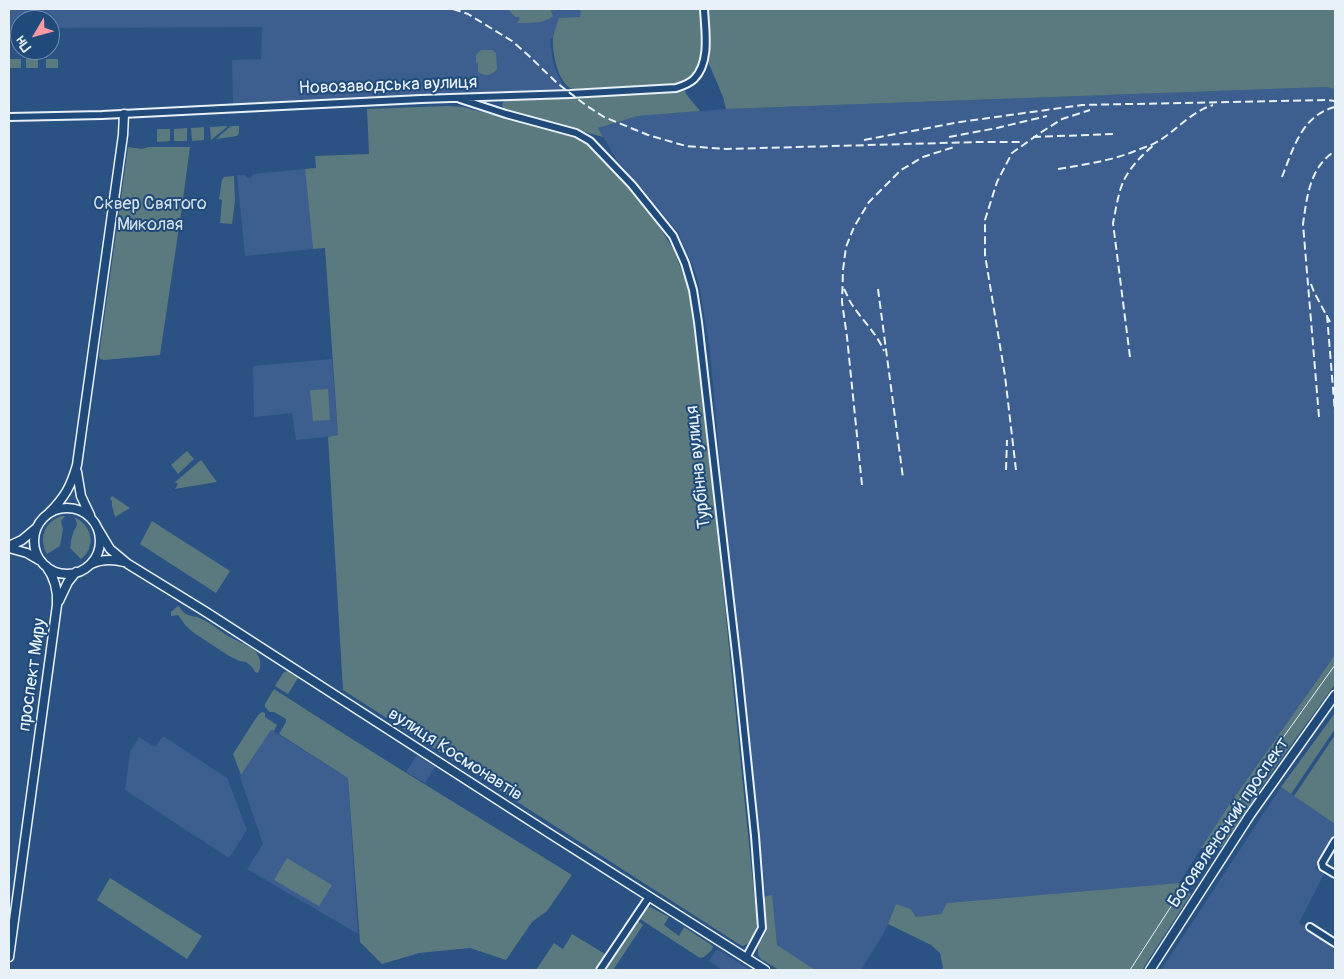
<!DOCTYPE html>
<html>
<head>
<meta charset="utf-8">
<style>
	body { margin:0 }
	#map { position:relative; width:1344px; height:979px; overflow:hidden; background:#2a5283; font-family:Pangolin,sans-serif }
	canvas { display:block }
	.frame { position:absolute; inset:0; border:10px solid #e8f1f8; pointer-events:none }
	.north { position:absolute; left:10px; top:10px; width:50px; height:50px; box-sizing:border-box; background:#1f4a7a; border:1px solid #6f8dac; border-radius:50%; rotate:233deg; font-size:14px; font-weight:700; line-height:20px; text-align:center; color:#e8f1f8 }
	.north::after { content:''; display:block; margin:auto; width:18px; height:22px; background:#ff9aa2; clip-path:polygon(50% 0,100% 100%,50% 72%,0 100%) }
</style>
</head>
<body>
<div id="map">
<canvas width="1344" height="979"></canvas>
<div class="frame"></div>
<div class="north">Пн</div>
</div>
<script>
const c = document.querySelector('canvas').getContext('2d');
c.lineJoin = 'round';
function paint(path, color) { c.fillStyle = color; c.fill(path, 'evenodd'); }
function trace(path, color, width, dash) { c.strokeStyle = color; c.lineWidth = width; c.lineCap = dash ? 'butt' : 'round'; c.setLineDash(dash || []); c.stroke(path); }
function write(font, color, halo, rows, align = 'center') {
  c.font = font + ' Pangolin,sans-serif'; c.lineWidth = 4; c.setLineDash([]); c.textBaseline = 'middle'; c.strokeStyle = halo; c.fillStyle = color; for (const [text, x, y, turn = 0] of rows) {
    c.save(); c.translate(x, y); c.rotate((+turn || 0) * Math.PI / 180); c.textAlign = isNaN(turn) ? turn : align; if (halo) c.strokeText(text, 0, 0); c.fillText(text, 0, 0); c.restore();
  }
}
const built = new Path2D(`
	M9,9H581L580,17L555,31L553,38H550L552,56L554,66L562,84L560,89L233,104L232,60L261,59L262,27L50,28V20H20V29H9Z
	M1326,87L1335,89V655L1231,802L1179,883L947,903L941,914L916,917L911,909L896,904L884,933L861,970H813L771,944L724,509L710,350L698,279L678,232L616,159L598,128L638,116L726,109Z
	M305,169L313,249L245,256L237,175H245L247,178H251L253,174Z
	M332,359L338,436L296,440L292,413L254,417L253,366Z
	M271,730L348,778L358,934L247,869L263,844L240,777Z
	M163,736L227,778L247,830L229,858L125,790L130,752L139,737L155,747Z
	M417,755L435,767L425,783L406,772Z
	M1281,787L1335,824V836L1315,868L1324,874L1299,923L1335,946V970H1161Z
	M717,949L750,970H722L709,961Z`);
const green = new Path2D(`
	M508,9H550L553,16C544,24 530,23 518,23L517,22L520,19L519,17H515Z
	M581,9H700C702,38 711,73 675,84L573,89C558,85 552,52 553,38C554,32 557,25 559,18L580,17Z
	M706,9H1335V89L1326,87L726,109L723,97L707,59Z
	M481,50H492L496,53L497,69C491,76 486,77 478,72V64L476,62V55Z
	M9,59H21V68H9Z
	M26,59H38V68H26Z
	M46,59H58V68H46Z
	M685,90L686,94L700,111L638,116L598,128L603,137L504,110L502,105L503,102L506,100L677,92Z
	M447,106L463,107L574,136L588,144L629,188L653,217L674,250L690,294L696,322L757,923C756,931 751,945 742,946L343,690L328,437L338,435L325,248L313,249L305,169L316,168L315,156L369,154L367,109Z
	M226,126L227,127L211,140L210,127Z
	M231,126H239V133L237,136L216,139Z
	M204,127V140L192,141L191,128Z
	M187,128V141H174V129Z
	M157,129H170V141L157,142Z
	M128,147L142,149L148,147H190L181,214L160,355L104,360L100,359L99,356Z
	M234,176L235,201L232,224L220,223L222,200L219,199L222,180L224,177Z
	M328,389L330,420L313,421L310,390Z
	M187,451L194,459L178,474L171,465Z
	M201,460L217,482L175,489L178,484L175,482Z
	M112,496L130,508L115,517L112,506V501L110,499Z
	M62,516H65L61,521L63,529L60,546L47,554C38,538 45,521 62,516Z
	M74,517C92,525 97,547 81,559L70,548C71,543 71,538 73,534C75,526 80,526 74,517Z
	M152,521L230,571L216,593L140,544Z
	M178,606C181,608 182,612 186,614C189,616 194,616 197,617C208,621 216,628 225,634C232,639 251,646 256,652C261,659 262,666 258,673L255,672L252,667L246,662L240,661L229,656L194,633L186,626L178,615L171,616V612Z
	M1335,655V684L1271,773L1222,847L1201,848L1231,802Z
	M287,671L298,678L288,694L275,686L283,673Z
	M274,689C372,753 472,813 572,875L547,911L532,922L506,960L470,948L419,953L382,964L360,942L348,778L279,734L286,722V719L274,712H270L265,707V704Z
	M262,712L265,713V717L277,725L274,731L271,730L241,775L233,754L258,715Z
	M1335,713V729L1291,794L1281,787Z
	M1335,735V824L1294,796Z
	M287,858L332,885L319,906L274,880Z
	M110,878L202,936L187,959L97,900Z
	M1179,883L1191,894L1142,970H940L943,968L940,953L931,945L888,924L896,904L911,909L916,917L941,914L947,903Z
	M772,895L777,945L815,970H779L761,959L758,955V947L766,932L763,897Z
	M650,907L669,917L664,925L679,936L684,927L713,946L712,950L704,957L700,958L640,919L647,908Z
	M638,921L643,925L613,970H605L636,922Z
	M572,934L605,954L595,970H536L554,943L563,949Z`);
const minor = new Path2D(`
	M460,99L506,114L576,133L590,141L632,185L673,236L685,263L693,290L698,322L738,671L755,836L762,928L746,958
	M9,117L102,115L421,99L570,94L676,88C682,86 689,84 694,79C711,62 705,30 704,9
	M1335,841L1322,863L1323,867L1335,874
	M1310,927L1335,943
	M600,970L649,897`);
const major = new Path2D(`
	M77,472L81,496L90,515
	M34 541a33 33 0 1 1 66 0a33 33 0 1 1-66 0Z
	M49,513C65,497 71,486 77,465L123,135L124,114
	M98,529L110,549L128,564L206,612L552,835L765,970
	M9,546L22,540L35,529
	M9,548L27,553L39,560
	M91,564C102,559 112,559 124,562
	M59,601L68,582L76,572
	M9,957L57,605C58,590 55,578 46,566
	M1150,970L1250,815L1335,695`);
const tram = new Path2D(`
	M1130,970L1250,784L1335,665`);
const rail = new Path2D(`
	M453,9L468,14L512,41L528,55L557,83L587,106L604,117L648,135L686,146L726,149L978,142H1023
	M949,137L997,128L1047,116
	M1033,137L1115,134
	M864,140L960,122L1082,105L1328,100L1335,101
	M1058,169C1087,164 1112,161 1140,149C1145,147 1150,146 1155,143C1176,132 1188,113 1213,105
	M1282,177C1293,149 1302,115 1335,107
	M1311,284L1314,292L1330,322
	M844,289C847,294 849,301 853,306C863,321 877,334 884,351
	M878,289L903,478
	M1327,315L1335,413
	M1130,357L1113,223C1116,209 1118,193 1124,180C1131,166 1143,154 1155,144
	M1319,417L1303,224C1307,196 1310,167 1335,151
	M1006,470L1007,440
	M1016,470L1005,376L985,255V220L997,182L1012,153L1040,133L1062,119L1090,110
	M862,485L847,337L842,302L843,270L846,247L854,227L869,202L901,170L923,157L954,147`);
const streetNames = [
	["Новозаводська вулиця",388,86,-2],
	["Турбінна вулиця",699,467,-96],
	["проспект Миру",33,675,-82],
	["вулиця Космонавтів",455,755,33],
	["Богоявленський проспект",1229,823,-56]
];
const parkNames = [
	["Сквер Святого",150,204],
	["Миколая",150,225]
];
paint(built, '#3c5f8f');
paint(green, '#5a7a7f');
trace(minor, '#e8f1f8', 10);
trace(major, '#e8f1f8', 11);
trace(minor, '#1f4a7a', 6);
trace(major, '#1f4a7a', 8);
trace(tram, '#e8f1f8', 1);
trace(rail, '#e8f1f8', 2, [8, 4]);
write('18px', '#e8f1f8', '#1f4a7a', streetNames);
write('18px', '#d3dfe6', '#1f4a7a', parkNames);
</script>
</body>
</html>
